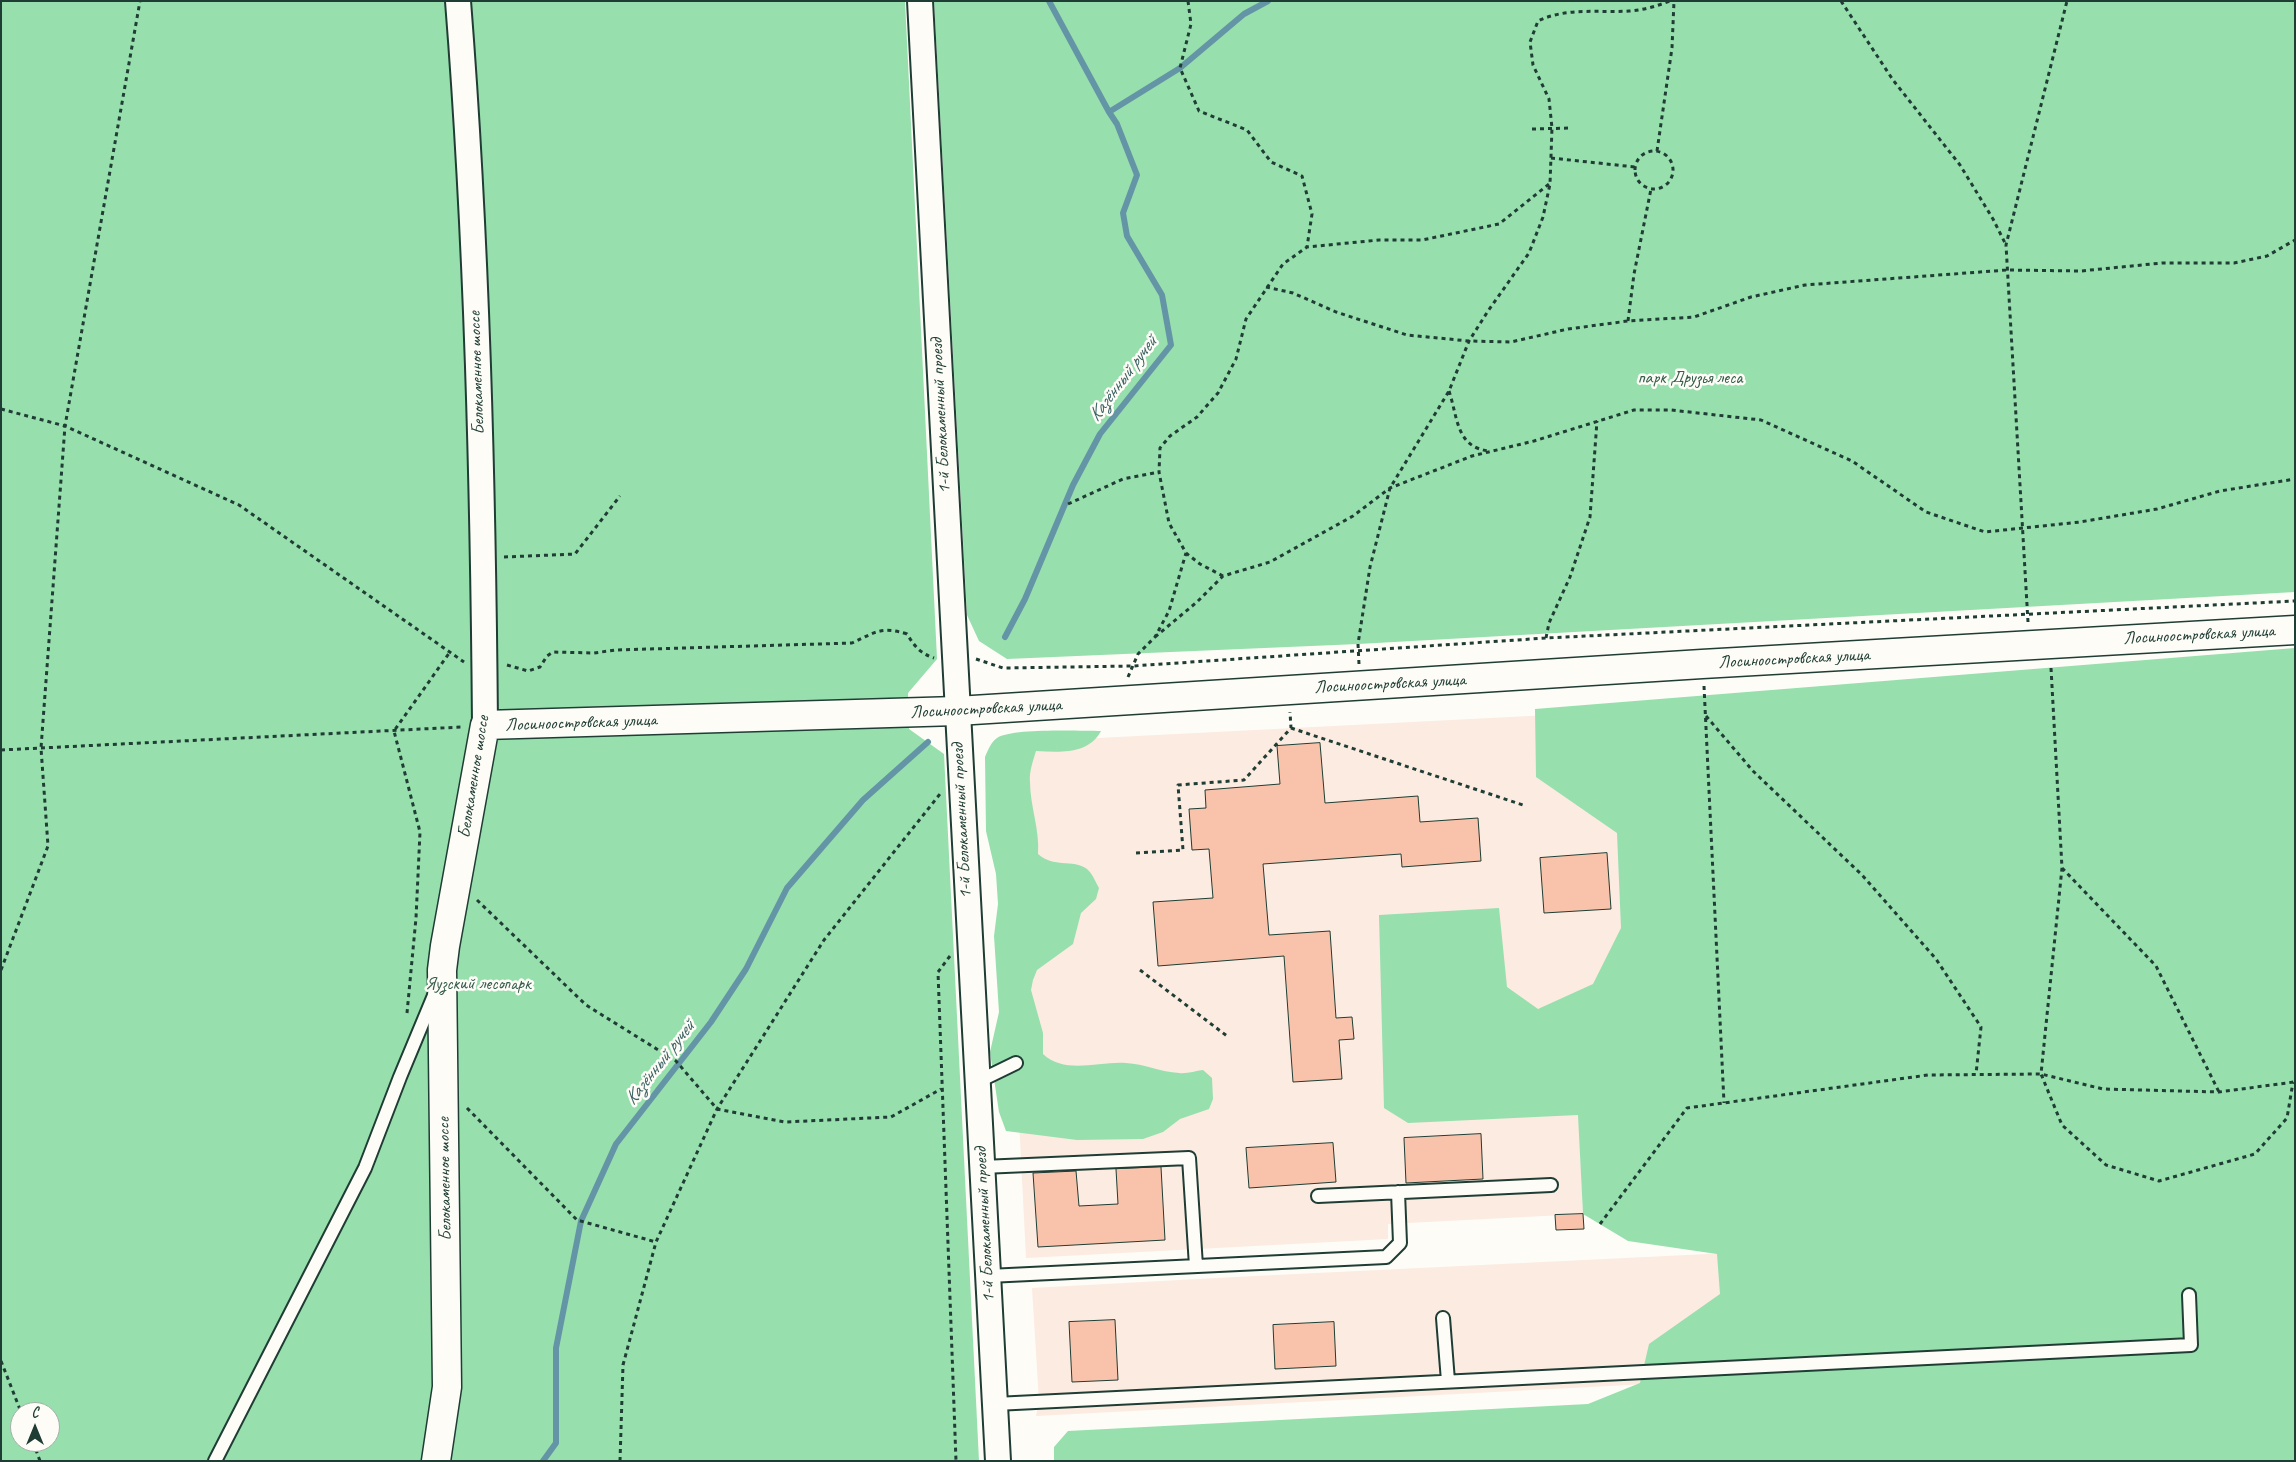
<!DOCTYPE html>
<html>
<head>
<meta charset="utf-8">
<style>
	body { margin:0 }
	#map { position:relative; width:2296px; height:1462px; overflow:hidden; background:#fdfcf7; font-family:Caveat,sans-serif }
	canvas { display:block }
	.frame { position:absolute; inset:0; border:2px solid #1f3d34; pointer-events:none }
	.north { position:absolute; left:10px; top:1402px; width:50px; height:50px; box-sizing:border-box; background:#fdfcf7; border:1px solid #a4b0a9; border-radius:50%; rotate:0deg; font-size:14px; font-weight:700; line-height:20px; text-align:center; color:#1f3d34 }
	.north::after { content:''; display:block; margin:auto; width:18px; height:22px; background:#1f3d34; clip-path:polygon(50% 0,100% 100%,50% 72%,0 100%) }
</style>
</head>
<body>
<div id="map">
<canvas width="2296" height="1462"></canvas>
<div class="frame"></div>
<div class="north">С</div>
</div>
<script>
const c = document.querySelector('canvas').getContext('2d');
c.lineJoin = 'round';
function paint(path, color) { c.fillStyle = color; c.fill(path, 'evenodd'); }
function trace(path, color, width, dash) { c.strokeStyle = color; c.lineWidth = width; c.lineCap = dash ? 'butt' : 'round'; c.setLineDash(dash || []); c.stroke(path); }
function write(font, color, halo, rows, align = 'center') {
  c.font = font + ' Caveat,sans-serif'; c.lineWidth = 5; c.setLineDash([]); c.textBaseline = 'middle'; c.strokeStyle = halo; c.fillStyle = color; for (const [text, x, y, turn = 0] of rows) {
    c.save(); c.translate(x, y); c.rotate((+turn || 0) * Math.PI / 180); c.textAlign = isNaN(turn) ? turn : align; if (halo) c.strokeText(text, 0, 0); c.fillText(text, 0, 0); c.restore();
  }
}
const built = new Path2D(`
	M1628,711L1649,1119L1579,1123L1583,1214L1388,1224V1239L1026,1258L1000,743Z
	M2283,1226L2278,1351L1036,1416L1039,1401L1032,1288L1235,1277Z`);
const green = new Path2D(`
	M1,1H905L937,659L908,693L909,729L944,754L979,1461H1ZM20,1412H50V1442H20Z
	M934,1H2295V592L1358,644L1007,659L979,641L967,615Z
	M2295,648V1461H1054V1447L1068,1431L1588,1404L1640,1383L1649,1344L1720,1294L1717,1254L1628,1241L1583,1214L1578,1115L1408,1123L1384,1108L1379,915L1499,908L1507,987L1538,1009L1593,984L1621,928L1617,833L1536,777L1535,709Z
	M1101,731C1088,755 1060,752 1036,751C1033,761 1029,772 1030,782C1030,806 1040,830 1038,854C1054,869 1078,858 1089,871C1093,875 1096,883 1099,888L1096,899L1081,913L1073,944L1037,970L1033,980L1031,990L1043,1033V1054C1065,1075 1099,1061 1126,1063C1144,1064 1161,1072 1179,1073C1187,1074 1195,1071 1203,1070L1212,1078L1213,1099L1209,1109L1180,1119L1163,1132L1143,1139L1077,1140L1006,1131L999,1112L990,1052L999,1012L994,936L998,904L996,874L986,831L985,757C988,750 991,742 997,738C1012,728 1080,731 1101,731Z`);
const stream = new Path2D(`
	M1109,112L1180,68L1244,14L1268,1
	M1005,637L1025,599L1073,485L1100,434L1171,345L1162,295L1127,236L1123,213L1137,175L1117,124L1109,112L1049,1
	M543,1461L556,1443V1348L581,1221L616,1144L711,1022L746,969L787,888L863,800L928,742`);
const building = new Path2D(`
	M1320,743L1325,803L1418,796L1420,822L1478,818L1481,861L1402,867L1401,854L1263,864L1269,935L1330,931L1336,1018L1352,1017L1354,1039L1339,1040L1342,1079L1293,1082L1284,956L1158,966L1153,902L1213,898L1209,849L1192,850L1189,809L1206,808L1205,790L1280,784L1277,746Z
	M1607,853L1611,909L1544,913L1540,858Z
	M1481,1134L1483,1179L1406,1183L1404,1138Z
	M1333,1143L1336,1182L1249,1188L1246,1148Z
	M1161,1167L1165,1240L1038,1247L1033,1173L1076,1171L1079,1206L1118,1204L1116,1169Z
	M1583,1214L1584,1229L1556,1230L1555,1215Z
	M1115,1320L1118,1380L1072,1382L1069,1322Z
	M1334,1322L1336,1366L1275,1369L1273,1325Z`);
const path = new Path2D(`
	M1188,1L1191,24L1180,68L1199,111L1247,130L1271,162L1302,176L1312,214L1307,247
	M1841,1L1893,80L1960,165L1993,219L2006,245
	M1532,129L1571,128
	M1657,151L1672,48L1674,1
	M1635 170a19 19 0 1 1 38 0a19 19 0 1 1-38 0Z
	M1551,158L1635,167
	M1266,287L1293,293L1336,312L1407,335L1469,341L1511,342L1568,329L1628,321L1694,317L1751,297L1805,285L2007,270L2081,271L2162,263H2234L2267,256L2295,240
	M1628,321L1634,274L1651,189
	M1449,391C1458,418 1456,448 1490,451
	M1,409L65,426L239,505L464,662
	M1068,504L1123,479L1159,472
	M504,557L575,554L620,496
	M1223,576L1200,564L1186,553L1169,523L1159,472L1160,448L1170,436L1197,417L1218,393L1236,359L1246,319L1283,264L1307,247L1379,240H1422L1499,224L1549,184
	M2028,622L2006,245L2067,1
	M1155,637L1197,602L1223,576L1270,562L1353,516L1390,488L1472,456L1534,441L1634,410H1671L1761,420L1852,461L1926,512L1985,532L2080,522L2157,509L2220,491L2295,479
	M1546,638L1549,623L1570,577L1590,517L1597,421
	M976,659L1003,668L1133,666L1546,638L2295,601
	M1359,664L1358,644L1370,567L1390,488L1449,391L1469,341L1488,311L1529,253L1543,217L1550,184L1552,128L1549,99L1533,65L1530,42L1538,21C1567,7 1599,13 1629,11C1644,10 1657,6 1670,1
	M507,665L528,671L540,667L547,656L553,652L594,653L616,650L852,643C876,632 881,626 907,634C915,647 920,653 934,658
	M2051,668L2062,868L2041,1074L2062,1125L2106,1165L2159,1181L2255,1154L2287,1118L2293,1082
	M1128,677L1138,654L1155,637L1169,611L1186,553
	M1704,686L1724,1103
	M1706,716L1753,771L1862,875L1936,959L1981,1027L1976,1074
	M1291,728L1523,805
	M1,750L462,727
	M1136,853L1183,850L1178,785L1244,780L1291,728L1290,712
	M2062,868L2156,966L2219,1092
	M477,900L586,1005L676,1061L717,1109L785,1122L891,1117L941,1089
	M950,956L938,972L956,1461
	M1,970L48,846L41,748L65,426L140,1
	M1140,970L1227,1036
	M407,1013L416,918L420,832L394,731L450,652
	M467,1108L577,1220L656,1242
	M1600,1224L1687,1108L1928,1075L2041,1074L2103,1089L2219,1092L2294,1082
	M1,1361L21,1412
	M33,1442L40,1461
	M620,1461L623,1365L656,1242L717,1109L824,940L940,794`);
const service = new Path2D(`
	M977,1082L1016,1063
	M982,1167L1189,1158L1196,1266
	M1318,1196L1551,1185
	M988,1276L1386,1257L1400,1243L1398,1192
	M1443,1318L1448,1381
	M995,1404L2191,1345L2189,1295
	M215,1461L365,1168L400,1077L435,993`);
const minor = new Path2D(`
	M458,1C477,242 483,484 485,725
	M920,1L998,1461`);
const tertiary = new Path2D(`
	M436,1461L447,1387L442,970L445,946L485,725L957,711L1702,664L2295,630`);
const streetNames = [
	["Белокаменное шоссе",477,373,-92],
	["1-й Белокаменный проезд",941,416,-93],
	["Лосиноостровская улица",2199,635,-3],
	["Лосиноостровская улица",1794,659,-3],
	["Лосиноостровская улица",1390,684,-3],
	["Лосиноостровская улица",986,709,-3],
	["Лосиноостровская улица",581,723,-2],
	["Белокаменное шоссе",474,777,-81],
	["1-й Белокаменный проезд",962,821,-93],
	["Белокаменное шоссе",445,1179,-91],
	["1-й Белокаменный проезд",985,1225,-93]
];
const parkNames = [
	["парк Друзья леса",1690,378],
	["Яузский лесопарк",478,984]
];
const waterNames = [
	["Казённый ручей",1123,379,-53],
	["Казённый ручей",660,1063,-52]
];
paint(built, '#fcebe0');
paint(green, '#97dfad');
trace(stream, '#6495a7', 6);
paint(building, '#f9c3ab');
trace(building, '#1f3d34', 1);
trace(service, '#1f3d34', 16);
trace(minor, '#1f3d34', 28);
trace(tertiary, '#1f3d34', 31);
trace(path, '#1f3d34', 3, [4, 4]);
trace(service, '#fdfcf7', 12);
trace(minor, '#fdfcf7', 24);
trace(tertiary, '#fdfcf7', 28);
write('18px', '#1f3d34', '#fdfcf7', streetNames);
write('18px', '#375d4c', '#fdfcf7', parkNames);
write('italic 19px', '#3c6264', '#fdfcf7', waterNames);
</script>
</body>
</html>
